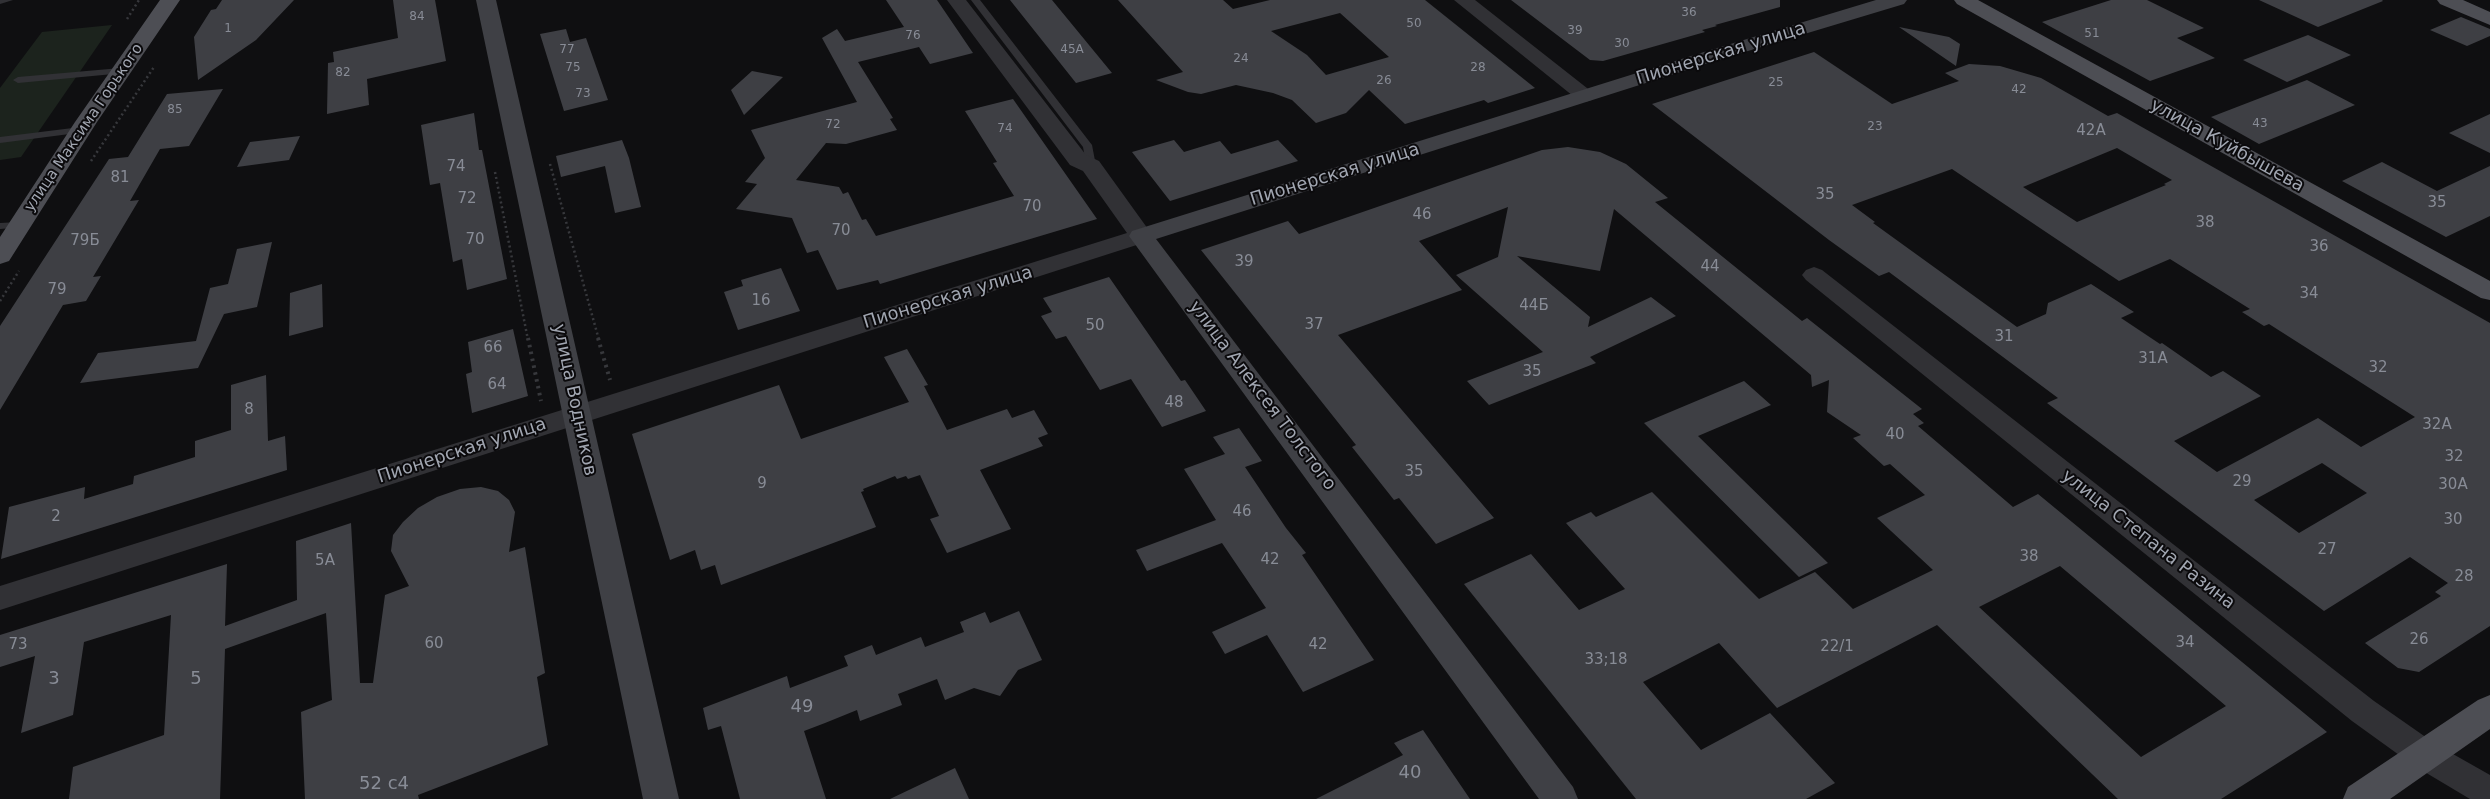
<!DOCTYPE html>
<html>
<head>
<meta charset="utf-8">
<style>
	body { margin:0 }
	canvas { display:block; background:#0f0f11 }
</style>
</head>
<body>
<canvas width="2490" height="799"></canvas>
<script>
const c = document.querySelector('canvas').getContext('2d');
c.lineJoin = 'round';
function paint(path, color) { c.fillStyle = color; c.fill(path, 'evenodd'); }
function trace(path, color, width, dash) { c.strokeStyle = color; c.lineWidth = width; c.lineCap = dash ? 'butt' : 'round'; c.setLineDash(dash || []); c.stroke(path); }
function write(font, color, halo, rows, align = 'center') {
  c.font = font + ' "DejaVu Sans",sans-serif'; c.lineWidth = 4; c.setLineDash([]); c.textBaseline = 'middle'; c.strokeStyle = halo; c.fillStyle = color; for (const [text, x, y, turn = 0] of rows) {
    c.save(); c.translate(x, y); c.rotate((+turn || 0) * Math.PI / 180); c.textAlign = isNaN(turn) ? turn : align; if (halo) c.strokeText(text, 0, 0); c.fillText(text, 0, 0); c.restore();
  }
}
const green = new Path2D(`
	M112,25L21,157L0,160V88L42,32Z`);
const building = new Path2D(`
	M222,0H294L256,40L198,80L194,37L211,10L216,9Z
	M393,0H435L446,61L367,79L369,105L327,114L328,63L334,62L333,52L398,38Z
	M886,0H937L973,53L930,64L919,47L858,62L893,118L890,119L897,130L846,144L826,143L796,180L839,187L843,194L848,192L862,220L866,219L876,236L1014,196L993,163L997,162L965,111L1013,99L1097,219L880,284L878,280L837,290L818,250L807,253L792,218L736,209L757,184L745,182L765,158L751,130L857,102L822,38L837,29L845,41L904,27Z
	M1010,0H1052L1112,73L1076,83Z
	M1118,0H1223L1233,9L1270,0H1425L1535,88L1488,103L1484,100L1405,124L1369,90L1346,113L1316,123L1292,100L1273,93L1236,85L1201,94L1188,92L1156,80L1183,72ZM1340,13L1389,57L1326,75L1307,55L1271,31Z
	M1511,0H1780V7L1715,25L1717,26L1702,30L1705,32L1603,61L1590,60Z
	M2111,0H2147L2204,28L2177,38L2215,58L2150,81L2042,22Z
	M2259,0H2382L2383,1L2318,27Z
	M2461,17L2490,29V36L2467,46L2430,30Z
	M1899,27L1949,37L1960,44L1956,66Z
	M566,29L570,42L586,38L608,100L564,111L540,34Z
	M2308,35L2351,55L2287,82L2243,60Z
	M1814,52L1892,104L1959,81L1945,73L1969,64L2000,66L2041,78L2108,116L2117,113L2490,323V626L2419,672L2398,668L2365,643L2441,596L2435,592L2448,583L2410,557L2324,611L2047,403L2058,398L1889,272L1879,276L1829,240L1652,104ZM2117,148L2172,180L2164,184L2166,185L2077,222L2023,187ZM1952,169L2119,281L2170,259L2250,309L2242,312L2264,326L2269,324L2415,417L2361,447L2318,418L2217,472L2174,441L2261,396L2223,371L2211,377L2162,343L2160,344L2121,318L2134,312L2091,284L2048,303L2046,314L2017,327L1873,223L1875,222L1852,205ZM2322,463L2367,493L2299,533L2254,500Z
	M752,71L783,77L744,115L731,90Z
	M2307,80L2355,105L2259,144L2211,117Z
	M223,89L189,146L160,149L130,201L139,200L93,277L101,276L86,301L63,305L0,410V326L109,159L128,157L167,94Z
	M474,113L479,150H482L507,279L467,290L462,259L453,262L440,183L430,185L421,125Z
	M2490,114V153L2449,133Z
	M300,136L289,160L237,167L250,142Z
	M622,140L629,158L641,207L615,213L605,166L561,177L556,156Z
	M1174,140L1184,152L1220,141L1231,154L1278,140L1298,161L1170,201L1132,152Z
	M1568,147L1600,152L1626,164L1668,198L1655,202L1802,321L1807,318L1922,409L1913,414L1924,423L1918,426L2013,507L2038,494L2327,732L2221,799H2118L1937,625L1777,708L1719,643L1643,682L1701,750L1770,713L1835,783L1806,799H1636L1464,584L1531,554L1579,610L1625,589L1566,523L1591,512L1596,517L1652,492L1759,599L1815,572L1853,609L1933,570L1877,518L1925,495L1890,464L1884,466L1853,438L1861,435L1827,412L1829,380L1812,387L1811,375L1614,209L1600,271L1517,256L1590,317L1588,327L1651,297L1676,316L1590,357L1596,363L1489,405L1467,381L1543,352L1456,275L1498,257L1508,207L1419,241L1462,290L1338,335L1494,518L1436,544L1399,498L1394,500L1352,447L1356,445L1201,250L1288,221L1299,234L1542,150ZM2060,566L2226,706L2141,757L1979,607Z
	M2382,162L2437,191L2490,166V216L2446,237L2342,181Z
	M272,242L257,307L224,314L198,368L80,383L98,353L196,341L210,288L228,284L237,249Z
	M781,268L800,311L738,330L724,292L743,286L741,280Z
	M1109,277L1181,381L1185,380L1206,411L1162,427L1131,379L1100,390L1066,336L1056,339L1041,316L1052,312L1043,298Z
	M322,284L323,327L289,336L290,293Z
	M513,329L528,396L472,413L466,374L472,372L468,342Z
	M907,349L928,385L924,386L947,430L1007,409L1012,418L1034,410L1048,434L1038,438L1043,446L980,470L1011,529L947,553L930,519L939,516L920,475L908,479L906,476L897,479L895,476L863,489L864,491L861,492L876,527L721,585L715,565L701,570L695,550L670,560L632,434L779,385L801,439L909,402L884,357Z
	M266,375L268,441L285,436L287,470L1,559L9,507L85,487L84,499L133,484L134,476L195,457V441L231,430V385Z
	M1744,381L1771,405L1698,436L1828,563L1799,577L1644,423Z
	M1239,428L1262,461L1245,467L1286,528L1306,553L1302,555L1374,660L1303,692L1267,635L1225,654L1212,632L1266,608L1222,543L1147,571L1136,550L1216,520L1184,469L1225,454L1213,437Z
	M481,487L498,491L509,500L515,512L509,552L525,547L545,673L537,677L548,745L418,795L419,799H305L301,712L332,700L326,613L225,649L220,799H69L73,767L164,735L171,615L84,642L73,715L21,733L35,656L0,667V635L227,564L225,626L297,600L296,541L351,523L360,683H373L385,595L409,586L391,551L393,535L403,522L418,508L437,497L460,489Z
	M1019,611L1042,660L1018,670L1000,696L974,688L945,700L937,679L898,694L902,705L860,721L857,710L825,723L804,731L826,799H740L721,726L708,730L703,708L787,676L790,688L848,666L844,656L872,645L876,655L921,637L925,647L964,632L960,622L985,612L990,623Z
	M1423,730L1470,799H1316L1403,755L1394,743Z
	M955,768L969,799H890Z`);
const pathFar1 = new Path2D(`
	M127,19L139,0
	M91,161L154,67
	M550,164L599,340
	M495,172L528,340
	M0,301L19,271`);
const path = new Path2D(`
	M528,338L541,401
	M598,338L610,380`);
const lane = new Path2D(`
	M0,0H13L0,4Z
	M971,0H980L1092,145L1096,166L1095,168H1087L1083,147Z
	M121,68L124,69V73L18,83L13,80L18,77Z
	M81,127L85,128V132L0,143V137Z
	M20,222L25,225L24,227L0,229V223Z`);
const street = new Path2D(`
	M947,0H966L1086,155L1099,161L1153,236L1149,241L0,610V586L1127,233L1083,171L1070,165Z
	M1454,0H1475L1592,92L1595,96L1592,100L1585,102L1578,100Z
	M1814,267L1822,270L2374,701L2437,745L2490,775V799H2470L2413,765L2352,721L1806,280L1802,275L1806,270Z`);
const secondary = new Path2D(`
	M476,0H496L679,799H643Z
	M1876,0H1907L1904,4L1718,60L1156,239L1573,787L1578,799H1539L1129,236L1132,231L1704,52Z`);
const primary = new Path2D(`
	M160,0H180L97,122L9,261L0,264V237L75,122Z
	M1954,0H1978L2490,281V300L2481,298L1957,4Z
	M2437,0H2463L2490,12V25L2440,4Z
	M2490,695V729L2390,799H2343L2348,787L2478,700Z`);
const farNumbernames = [
	["36",1689,13],
	["84",417,17],
	["50",1414,24],
	["1",228,29],
	["39",1575,31],
	["51",2092,34],
	["76",913,36],
	["30",1622,44],
	["77",567,50],
	["45А",1072,50],
	["24",1241,59],
	["75",573,68],
	["28",1478,68],
	["82",343,73],
	["26",1384,81],
	["25",1776,83],
	["42",2019,90],
	["73",583,94],
	["85",175,110],
	["43",2260,124],
	["72",833,125],
	["23",1875,127],
	["74",1005,129]
];
const farStreetnames = [
	["улица Максима Горького",84,128,-56]
];
const numberNames = [
	["42А",2091,131],
	["74",456,167],
	["81",120,178],
	["35",1825,195],
	["72",467,199],
	["35",2437,203],
	["70",1032,207],
	["46",1422,215],
	["38",2205,223],
	["70",841,231],
	["70",475,240],
	["79Б",85,241],
	["36",2319,247],
	["39",1244,262],
	["44",1710,267],
	["79",57,290],
	["34",2309,294],
	["16",761,301],
	["44Б",1534,306],
	["37",1314,325],
	["50",1095,326],
	["31",2004,337],
	["66",493,348],
	["31А",2153,359],
	["32",2378,368],
	["35",1532,372],
	["64",497,385],
	["48",1174,403],
	["8",249,410],
	["32А",2437,425],
	["40",1895,435],
	["32",2454,457],
	["35",1414,472],
	["29",2242,482],
	["9",762,484],
	["30А",2453,485],
	["46",1242,512],
	["2",56,517],
	["30",2453,520],
	["27",2327,550],
	["38",2029,557],
	["42",1270,560],
	["5А",325,561],
	["28",2464,577],
	["26",2419,640],
	["34",2185,643],
	["60",434,644],
	["73",18,645],
	["42",1318,645],
	["22/1",1837,647],
	["33;18",1606,660]
];
const streetNames = [
	["Пионерская улица",1721,54,-17],
	["улица Куйбышева",2227,146,29],
	["Пионерская улица",1335,175,-17],
	["Пионерская улица",948,298,-17],
	["улица Алексея Толстого",1262,396,53],
	["улица Водников",574,400,78],
	["Пионерская улица",462,451,-18],
	["улица Степана Разина",2148,540,38]
];
const nearNumbernames = [
	["3",54,679],
	["5",196,679],
	["49",802,707],
	["40",1410,773],
	["52 с4",384,784]
];
paint(green, '#1c231d');
paint(building, '#3e3f44');
trace(pathFar1, '#37383c', 2.5, [2, 3]);
trace(path, '#37383c', 4, [2.5, 4.5]);
paint(lane, '#313135');
paint(street, '#313135');
paint(secondary, '#3f4045');
paint(primary, '#4d4e54');
write('12px', '#888c96', null, farNumbernames);
write('15px', '#a1a6b1', '#0b0a0c', farStreetnames);
write('15px', '#888c96', null, numberNames);
write('18px', '#a1a6b1', '#0b0a0c', streetNames);
write('18px', '#888c96', null, nearNumbernames);
</script>
</body>
</html>
